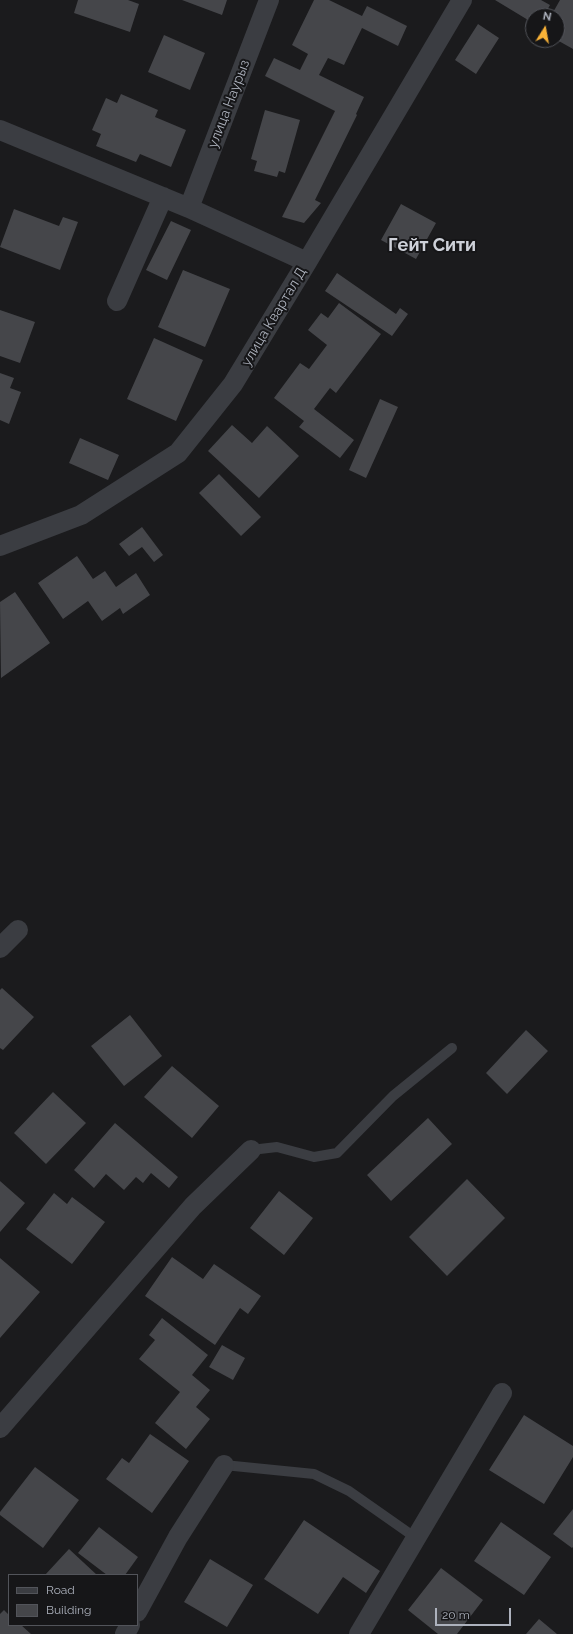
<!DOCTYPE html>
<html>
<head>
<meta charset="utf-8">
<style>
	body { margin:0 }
	#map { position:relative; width:573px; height:1634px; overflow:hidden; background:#1b1b1d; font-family:Raleway,sans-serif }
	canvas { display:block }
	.legend { position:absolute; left:8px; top:1574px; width:130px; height:52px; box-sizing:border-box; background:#161618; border:1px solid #52545a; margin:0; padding:5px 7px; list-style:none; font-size:12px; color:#adb2bd }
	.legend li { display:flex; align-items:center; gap:8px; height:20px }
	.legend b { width:20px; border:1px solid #52545a }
	.north { position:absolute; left:525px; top:8px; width:40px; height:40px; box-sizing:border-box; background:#161618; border:1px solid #52545a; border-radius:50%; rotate:11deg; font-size:11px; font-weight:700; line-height:16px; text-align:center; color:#adb2bd }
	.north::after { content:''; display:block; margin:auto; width:14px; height:18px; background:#f9b237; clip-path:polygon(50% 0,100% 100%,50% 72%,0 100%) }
	.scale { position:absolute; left:435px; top:1608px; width:76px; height:18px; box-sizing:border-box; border:2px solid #adb2bd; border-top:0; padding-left:5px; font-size:12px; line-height:14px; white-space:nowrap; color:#adb2bd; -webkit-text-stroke:3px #161618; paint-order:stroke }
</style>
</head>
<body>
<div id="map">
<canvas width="573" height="1634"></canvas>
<ul class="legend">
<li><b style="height:5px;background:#3b3d42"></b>Road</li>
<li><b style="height:11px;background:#45464a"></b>Building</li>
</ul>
<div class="north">N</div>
<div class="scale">20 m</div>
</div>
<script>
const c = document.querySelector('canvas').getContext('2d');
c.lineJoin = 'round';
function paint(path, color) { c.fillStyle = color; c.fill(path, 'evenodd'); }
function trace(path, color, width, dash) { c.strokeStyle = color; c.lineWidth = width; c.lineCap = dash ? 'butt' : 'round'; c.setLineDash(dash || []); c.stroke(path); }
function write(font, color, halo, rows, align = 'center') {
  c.font = font + ' Raleway,sans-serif'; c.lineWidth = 4; c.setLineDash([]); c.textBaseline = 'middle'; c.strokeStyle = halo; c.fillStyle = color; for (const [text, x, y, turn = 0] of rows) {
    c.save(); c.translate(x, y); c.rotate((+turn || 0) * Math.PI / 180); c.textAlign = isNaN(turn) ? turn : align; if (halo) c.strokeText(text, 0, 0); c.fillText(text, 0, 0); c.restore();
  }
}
const building = new Path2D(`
	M78,0H128L139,4L130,32L74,13Z
	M182,0H227L222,15Z
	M314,0H329L362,16L367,6L407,26L398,46L362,28L344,65L328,58L319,75L364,97L356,114L357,115L315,200L321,203L304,223L282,217L335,111L265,76L274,58L300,70L308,54L292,45Z
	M495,0H541L550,5L544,16H533V23Z
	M560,0H573V49L557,40V16H551Z
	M478,24L499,38L476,74L455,60Z
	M164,35L205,53L190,90L148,72Z
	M121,94L158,110L155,117L186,130L171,167L140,154L136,162L96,146L101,134L92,130L106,98L117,103Z
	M265,110L300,120L285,173L279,171L277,177L254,171L257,161L251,159Z
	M401,204L436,223L416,259L381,240Z
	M14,209L59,226L63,217L78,222L60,270L0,247Z
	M171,221L191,230L167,280L146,270Z
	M183,270L230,289L205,347L158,327Z
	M337,273L396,314L400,308L408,314L392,336L325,291Z
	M339,303L381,334L336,393L330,388L314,409L354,440L340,458L299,427L304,421L274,398L300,363L309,369L327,345L308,330L321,313L328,318Z
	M0,310L35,322L20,363L0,356Z
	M154,338L203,360L176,421L127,399Z
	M0,373L14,378L10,388L21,392L9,424L0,420Z
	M380,399L398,407L366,478L349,470Z
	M232,425L252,443L267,426L299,456L259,498L208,451Z
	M80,438L119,455L108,480L69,463Z
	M219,474L261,517L241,536L199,493Z
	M142,527L163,555L154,562L142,547L129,556L119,544Z
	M77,556L93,579L105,571L116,587L136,573L150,595L123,614L120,608L102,621L88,601L63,619L38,583Z
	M15,592L50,643L1,678L0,602Z
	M2,988L34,1017L3,1050L0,1048V990Z
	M130,1015L162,1056L124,1086L91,1046Z
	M526,1030L548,1051L507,1094L486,1073Z
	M172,1066L219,1106L192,1138L144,1097Z
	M53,1092L86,1123L46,1164L14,1133Z
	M428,1118L452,1144L391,1201L367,1175Z
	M115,1123L178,1177L169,1188L151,1173L143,1183L136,1177L124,1190L106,1174L94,1188L74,1170Z
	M467,1179L505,1218L447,1276L409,1237Z
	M0,1181L25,1203L0,1232Z
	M279,1191L313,1218L284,1255L250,1228Z
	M54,1193L67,1204L72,1197L105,1222L72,1264L26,1229Z
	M172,1257L203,1279L214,1264L261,1296L248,1314L240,1308L215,1345L145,1296Z
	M0,1258L40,1292L0,1338Z
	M162,1318L208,1355L192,1375L210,1390L196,1407L210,1419L186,1449L155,1423L180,1392L139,1359L155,1340L149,1335Z
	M222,1345L245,1358L233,1380L209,1367Z
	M524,1415L573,1446V1457L544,1504L489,1470Z
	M150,1434L189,1461L152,1513L106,1479L122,1458L129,1463Z
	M35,1467L79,1500L43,1548L0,1515V1512Z
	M573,1509V1547L572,1548L553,1534Z
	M304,1520L380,1571L366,1593L343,1577L318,1614L264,1579Z
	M501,1522L551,1557L524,1595L474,1561Z
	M99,1527L138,1557L125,1575H107L78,1553Z
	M69,1549L97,1575H45Z
	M210,1559L253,1585L227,1627L184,1602Z
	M441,1568L483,1600L457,1634H438L408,1610Z
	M4,1610L9,1615V1625H21L31,1634H0V1614Z
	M539,1619L557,1634H526Z`);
const service = new Path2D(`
	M251,1150L277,1147L314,1157L337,1153L393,1096L452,1048
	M224,1465L314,1474L349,1491L416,1538`);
const minor = new Path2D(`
	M0,130L189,208L307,262
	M189,208L269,0
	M117,301L163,197
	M0,546L81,515L178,453L233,384L307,262L462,0
	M0,948L18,930
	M0,1428L193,1206L251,1150
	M137,1612L178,1537L224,1465
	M125,1634L130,1625
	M359,1634L502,1393`);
const streetNames = [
	["улица Наурыз",229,104,-69],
	["улица Квартал Д",274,317,-59]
];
const districtNames = [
	["Гейт Сити",432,246]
];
paint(building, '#45464a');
trace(service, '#3b3d42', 10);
trace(minor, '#3b3d42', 20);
write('14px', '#adb2bd', '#161618', streetNames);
write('bold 18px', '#ced1d9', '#161618', districtNames);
</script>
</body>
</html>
